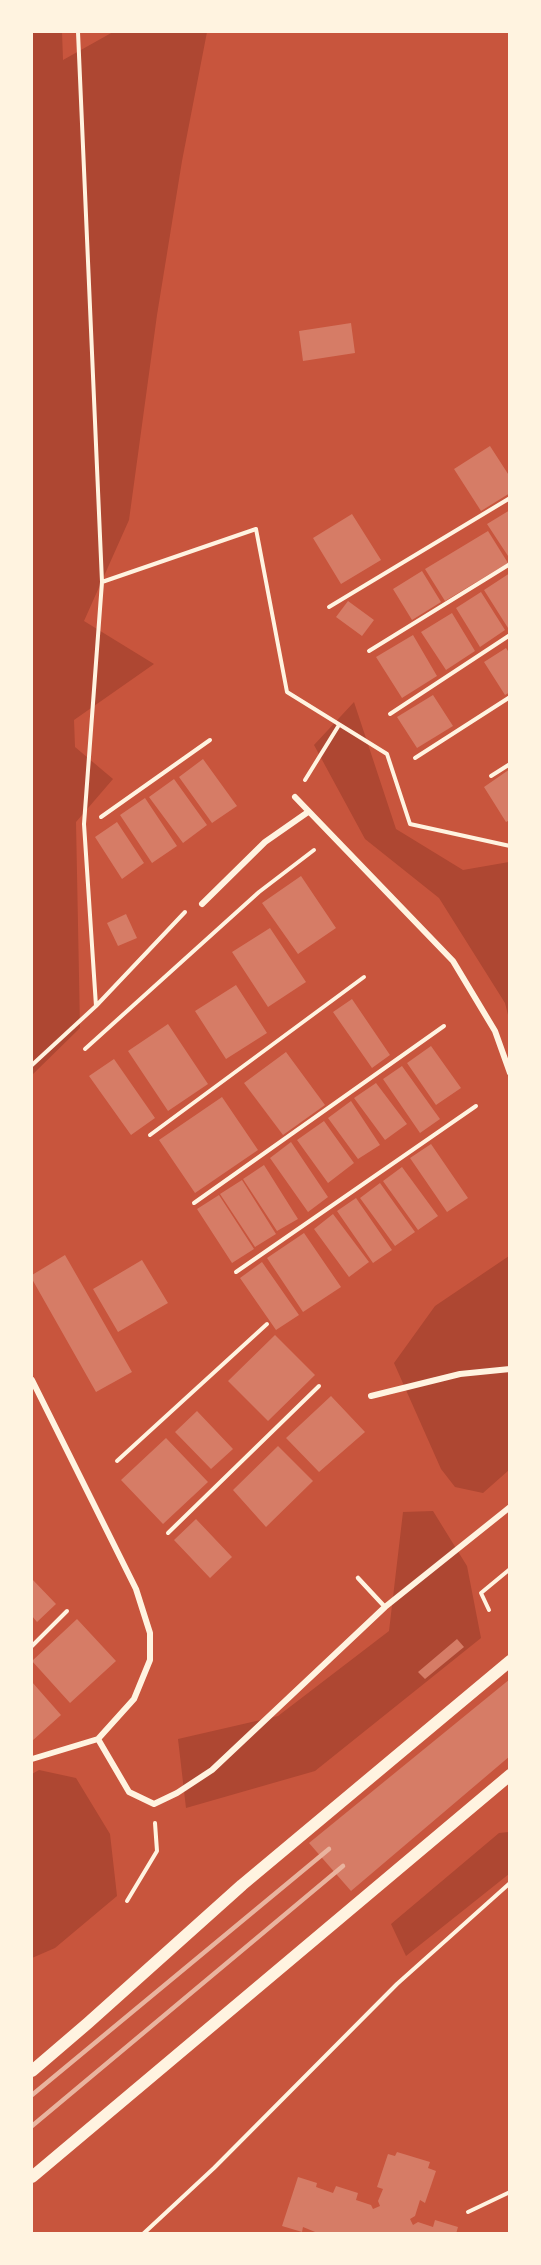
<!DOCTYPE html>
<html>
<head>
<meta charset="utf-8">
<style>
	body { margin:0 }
	#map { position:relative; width:541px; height:2265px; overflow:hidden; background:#c8553d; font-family:Raleway,sans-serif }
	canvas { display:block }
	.frame { position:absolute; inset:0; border:33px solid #fff3e0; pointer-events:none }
</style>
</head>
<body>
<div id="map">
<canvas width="541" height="2265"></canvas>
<div class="frame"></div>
</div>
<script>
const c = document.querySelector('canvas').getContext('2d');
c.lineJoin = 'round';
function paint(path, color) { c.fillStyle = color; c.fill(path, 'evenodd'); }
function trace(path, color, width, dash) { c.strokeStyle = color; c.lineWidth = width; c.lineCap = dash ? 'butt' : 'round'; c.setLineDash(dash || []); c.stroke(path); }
const green = new Path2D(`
	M32,32H62L63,60L113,32H207L182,161L157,315L129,520L84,621L154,664L74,720L75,747L113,779L76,822L80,1028L32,1075Z
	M354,702L396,829L463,870L509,862V1019L505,1003L439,898L365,839L314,745Z
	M509,1256V1470L483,1493L455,1487L441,1469L394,1363L435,1306Z
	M433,1511L467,1566L481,1638L315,1771L186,1808L178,1739L278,1716L389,1631L403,1512Z
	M39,1770L76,1778L110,1834L117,1896L55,1948L32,1958V1774Z
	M509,1832V1874L406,1956L391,1924L499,1833Z`);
const building = new Path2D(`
	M351,323L355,353L303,361L299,331Z
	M490,446L510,477V493L481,511L454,469Z
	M510,510V559L487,524Z
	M352,514L381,560L341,584L313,538Z
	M488,531L508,563L445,601L425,569Z
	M422,571L441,602L412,620L393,589Z
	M510,573V627L508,628L484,590Z
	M481,592L505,630L480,647L456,608Z
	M348,601L374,620L362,636L336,617Z
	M452,613L475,651L446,670L421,632Z
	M413,635L437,676L402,698L376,657Z
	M506,648L510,654V692L505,695L484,662Z
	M433,695L453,726L417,748L397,717Z
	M203,759L237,806L212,823L179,777Z
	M510,769V820L506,822L484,787Z
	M174,779L207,825L183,843L149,797Z
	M145,798L177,846L152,863L120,815Z
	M117,822L144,863L122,879L95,837Z
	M301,876L336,928L298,954L262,903Z
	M126,914L137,938L118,946L107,923Z
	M270,928L306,982L268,1007L232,952Z
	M236,985L267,1033L226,1059L195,1011Z
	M352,999L390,1055L372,1068L333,1012Z
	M168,1024L208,1084L168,1111L128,1051Z
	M431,1046L461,1088L436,1105L407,1063Z
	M286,1052L325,1105L283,1135L244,1083Z
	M114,1059L155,1118L131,1135L89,1076Z
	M402,1066L440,1119L420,1133L383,1079Z
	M376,1083L407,1124L385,1140L354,1098Z
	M222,1097L258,1150L195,1193L159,1140Z
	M351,1101L380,1145L358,1159L328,1118Z
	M324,1121L354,1163L328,1183L297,1140Z
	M291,1142L328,1197L308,1212L270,1158Z
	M431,1144L468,1198L447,1212L410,1158Z
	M264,1165L298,1219L277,1231L243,1179Z
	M402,1167L438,1216L418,1230L383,1181Z
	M242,1180L276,1234L255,1247L220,1194Z
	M380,1183L415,1232L395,1246L360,1198Z
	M219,1195L254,1249L232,1263L197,1209Z
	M356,1198L392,1250L373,1263L337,1211Z
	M333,1214L369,1262L349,1277L314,1229Z
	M304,1233L341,1287L303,1312L267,1258Z
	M65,1255L132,1372L96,1392L32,1279V1275Z
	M142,1260L168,1303L118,1332L93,1289Z
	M262,1262L299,1315L276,1330L240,1278Z
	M275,1335L315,1375L268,1421L228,1381Z
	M331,1396L365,1432L319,1472L286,1438Z
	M197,1411L233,1449L211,1469L175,1432Z
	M166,1438L208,1482L163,1524L121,1480Z
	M278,1446L313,1481L266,1527L233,1490Z
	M196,1519L232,1557L210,1578L174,1540Z
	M32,1579L56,1604L37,1622L32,1616Z
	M77,1619L116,1661L70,1703L32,1661Z
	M457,1639L464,1647L425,1679L418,1672Z
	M510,1679V1756L351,1891L309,1843Z
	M32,1682L61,1715L32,1741Z
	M397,2152L430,2162L428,2168L436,2171L425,2203L420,2200L415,2216L410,2219L413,2225L418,2222L433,2227L435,2220L458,2227L456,2234H320L303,2227L302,2232L282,2226L298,2177L317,2183L316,2187L333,2193L336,2186L358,2193L356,2200L371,2205L373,2209L380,2206L378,2201L383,2189L377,2187L388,2154L395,2156Z`);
const path = new Path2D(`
	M78,32L102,582L256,529L287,692L387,754L410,824L510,846
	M329,607L510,498
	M369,651L510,564
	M390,714L510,635
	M415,758L510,697
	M491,776L510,764
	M305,780L339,725
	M101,817L210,740
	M96,1006L84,824L102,582
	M85,1049L259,892L314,850
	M32,1065L96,1006L185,912
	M150,1135L364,977
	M194,1203L444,1026
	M236,1272L476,1106
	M117,1461L267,1324
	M168,1533L319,1386
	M489,1610L481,1593L510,1569
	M32,1646L67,1611
	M127,1901L157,1851L155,1823
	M468,2212L510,2192
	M143,2234L214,2168L397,1984L510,1883`);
const service = new Path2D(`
	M358,1578L385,1607`);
const minor = new Path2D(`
	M295,797L453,961L495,1031L510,1073
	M202,904L265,842L308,812
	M32,1380L136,1589L150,1633V1660L134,1699L98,1739L32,1759
	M371,1396L460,1374L510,1369
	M98,1739L129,1792L154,1804L177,1793L212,1770L385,1607L510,1507`);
const secondary = new Path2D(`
	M32,2071L88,2023L242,1885L510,1661
	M32,2177L510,1775`);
const rail = new Path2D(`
	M32,2095L329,1849
	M32,2126L343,1866`);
paint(green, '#ae4732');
paint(building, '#d67c66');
trace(path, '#fff3e0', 4);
trace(service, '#fff3e0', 4.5);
trace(minor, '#fff3e0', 6);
trace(secondary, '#fff3e0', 12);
trace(rail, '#e9b49f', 4.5);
</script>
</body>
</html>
